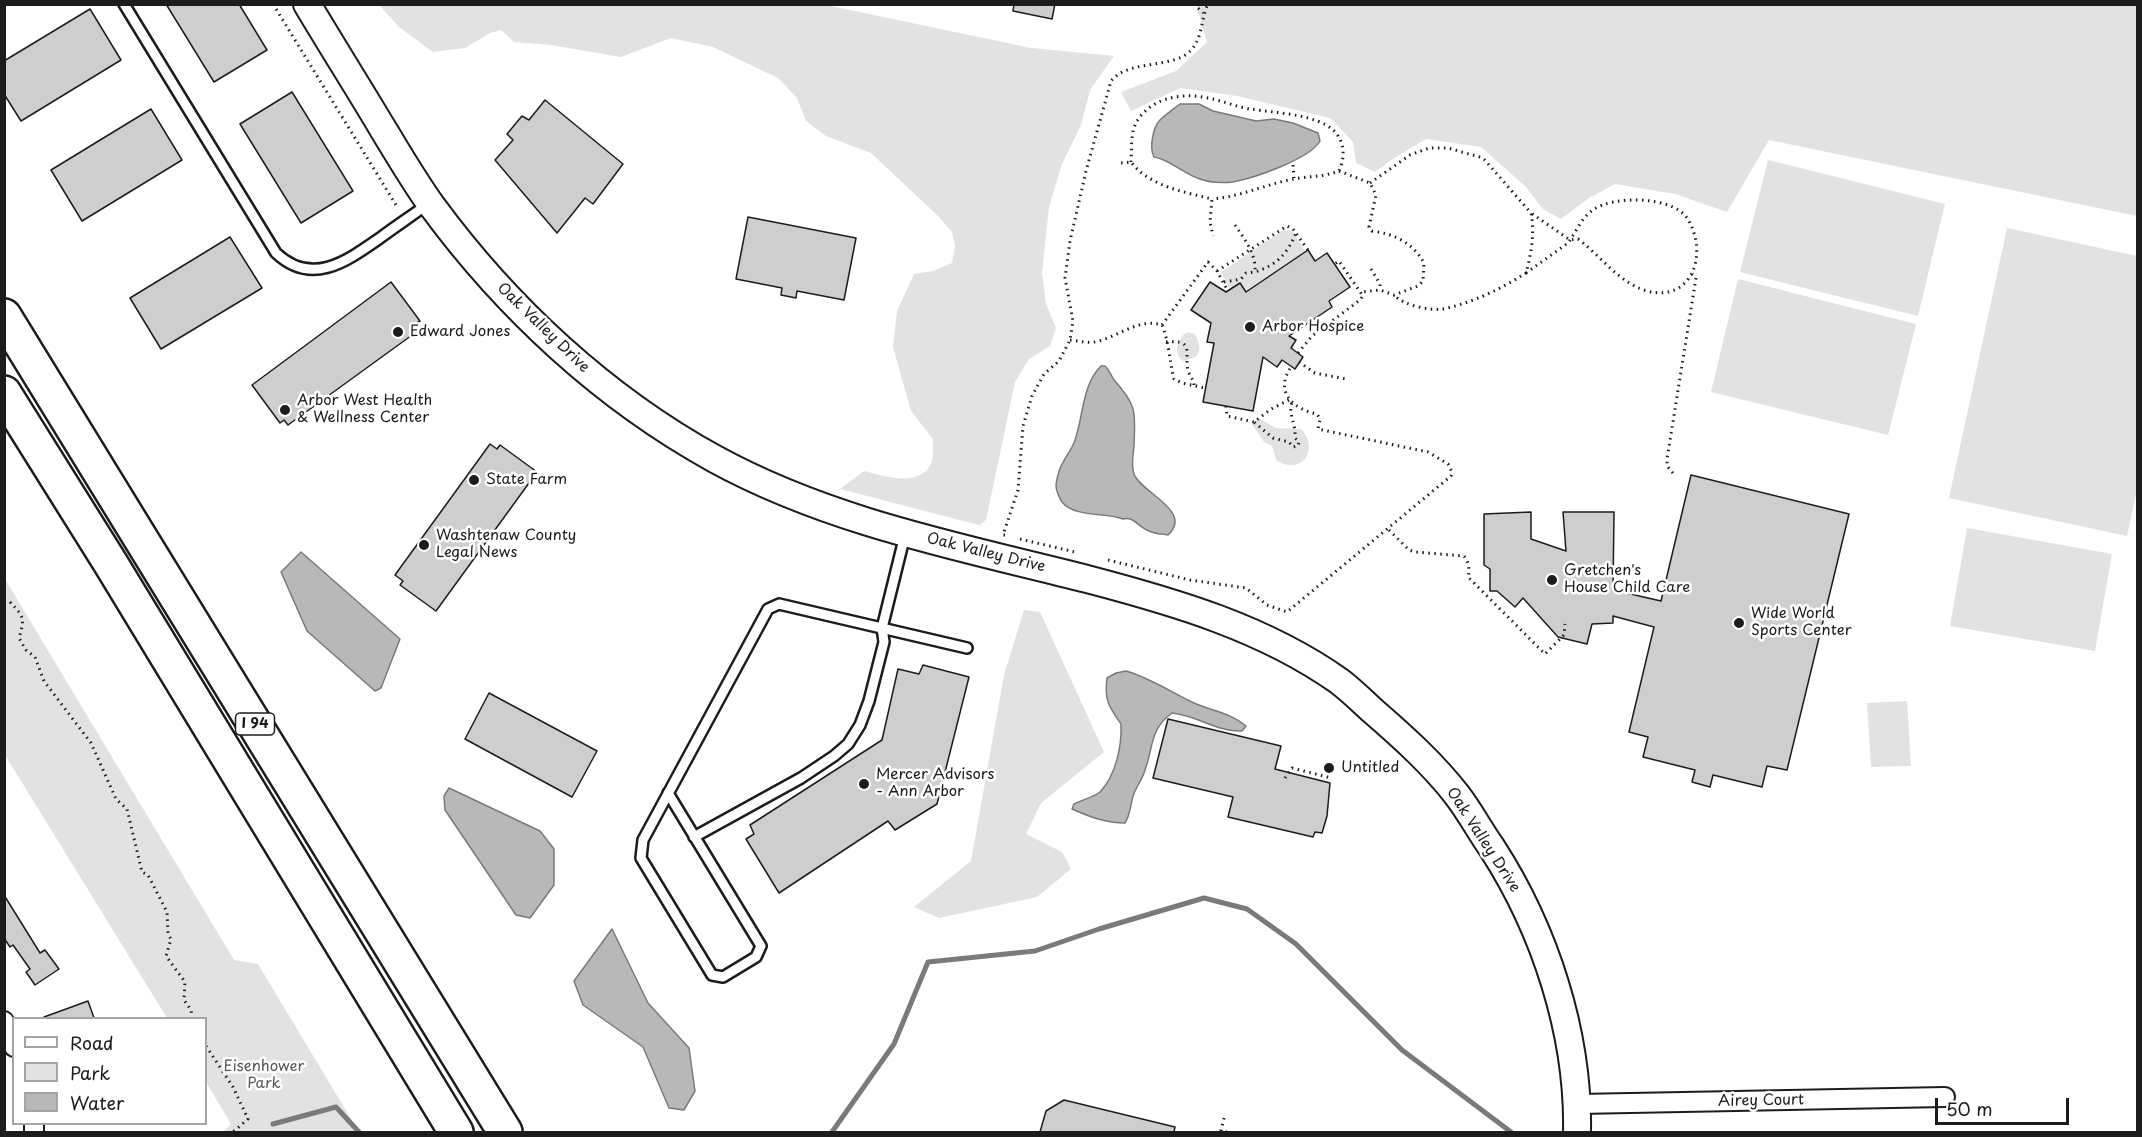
<!DOCTYPE html>
<html>
<head>
<meta charset="utf-8">
<style>
	body { margin:0 }
	#map { position:relative; width:2142px; height:1137px; overflow:hidden; background:#fff; font-family:"Playpen Sans",sans-serif }
	canvas { display:block }
	.frame { position:absolute; inset:0; border:6px solid #1c1c1c; pointer-events:none }
	.legend { position:absolute; left:12px; top:1017px; width:195px; height:108px; box-sizing:border-box; background:#fff; border:2px solid #a4a4a4; margin:0; padding:8px 10px; list-style:none; font-size:18px; color:#1c1c1c }
	.legend li { display:flex; align-items:center; gap:12px; height:30px }
	.legend b { width:30px; border:2px solid #a4a4a4 }
	.scale { position:absolute; left:1935px; top:1098px; width:134px; height:27px; box-sizing:border-box; border:3px solid #1c1c1c; border-top:0; padding-left:8px; font-size:18px; line-height:21px; white-space:nowrap; color:#1c1c1c; -webkit-text-stroke:4px #fff; paint-order:stroke }
</style>
</head>
<body>
<div id="map">
<canvas width="2142" height="1137"></canvas>
<div class="frame"></div>
<ul class="legend">
<li><b style="height:8px;background:#fff"></b>Road</li>
<li><b style="height:16px;background:#e2e2e2"></b>Park</li>
<li><b style="height:16px;background:#b8b8b8"></b>Water</li>
</ul>
<div class="scale">50 m</div>
</div>
<script>
const c = document.querySelector('canvas').getContext('2d');
c.lineJoin = 'round';
function paint(path, color) { c.fillStyle = color; c.fill(path, 'evenodd'); }
function trace(path, color, width, dash) { c.strokeStyle = color; c.lineWidth = width; c.lineCap = dash ? 'butt' : 'round'; c.setLineDash(dash || []); c.stroke(path); }
function write(font, color, halo, rows, align = 'center') {
  c.font = font + ' "Playpen Sans",sans-serif'; c.lineWidth = 5; c.setLineDash([]); c.textBaseline = 'middle'; c.strokeStyle = halo; c.fillStyle = color; for (const [text, x, y, turn = 0] of rows) {
    c.save(); c.translate(x, y); c.rotate((+turn || 0) * Math.PI / 180); c.textAlign = isNaN(turn) ? turn : align; if (halo) c.strokeText(text, 0, 0); c.fillText(text, 0, 0); c.restore();
  }
}
const green = new Path2D(`
	M379,5H826L1031,48L1114,56L1090,90L1081,125L1062,164L1049,207L1042,273L1046,304L1056,328L1050,346L1029,359L1015,382L986,520L979,525L840,489L864,471C884,476 919,488 931,464C934,457 933,446 933,439L911,411L893,347L897,311L914,274L933,271L952,263L955,246L952,232L937,215L871,153L826,136L806,121L797,98L778,78L713,47L671,38L621,57L551,45L514,42L501,30L490,33L465,48L433,52L399,27Z
	M1196,5H2137V216L1769,140L1727,212L1675,194L1615,184L1589,198L1561,219L1543,209L1525,186L1481,147L1426,139L1391,160L1375,172L1356,163L1353,142L1330,118L1237,96L1180,88L1131,111L1121,92L1176,71L1207,42Z
	M1768,160L1945,204L1918,316L1740,272Z
	M2007,228L2137,256L2138,485L2127,536L1949,498Z
	M1283,230L1292,231L1306,252L1246,292L1230,289L1221,272Z
	M1738,279L1916,324L1888,435L1711,392Z
	M1188,332L1195,334C1199,343 1202,348 1196,357L1183,361C1173,352 1177,343 1184,334Z
	M1258,418L1276,428L1301,429C1320,449 1302,477 1276,460L1272,446L1264,442L1252,424Z
	M1967,528L2112,554L2095,651L1950,626Z
	M5,579L234,960L258,964L359,1132H223L231,1124L206,1082V1018H167L5,755Z
	M1024,610L1040,612L1104,752L1041,803L1026,834L1062,852L1071,869L1037,897L939,918L914,907L971,861L1004,675Z
	M1907,701L1911,766L1871,767L1867,703Z`);
const water = new Path2D(`
	M1180,104H1199L1213,111L1256,121L1274,119L1293,123L1318,133L1320,141C1310,159 1254,178 1233,182C1222,183 1210,183 1200,179C1184,174 1169,159 1154,157C1149,148 1153,127 1160,120C1166,114 1174,109 1180,104Z
	M1101,366H1105C1110,370 1111,377 1115,381C1138,407 1135,413 1134,446C1133,454 1131,466 1134,474C1140,492 1194,511 1168,535C1162,534 1155,534 1149,531C1138,527 1134,516 1123,519C1106,512 1075,518 1062,502C1059,497 1056,490 1056,485C1058,465 1067,458 1074,443C1084,417 1081,386 1101,366Z
	M301,552L400,639L381,688L375,691L307,631L281,572Z
	M1126,671C1150,678 1171,692 1194,703C1212,711 1231,713 1246,726L1242,731C1216,732 1197,715 1172,713C1149,730 1154,746 1145,770C1142,781 1134,789 1132,800C1130,809 1130,815 1125,823C1106,823 1090,817 1072,809L1074,804C1081,800 1094,797 1100,792C1116,775 1122,746 1121,724C1109,707 1104,700 1107,678L1116,673Z
	M449,788L540,831L554,849V885L530,918L516,915L445,810L444,796Z
	M612,929L648,1003L689,1048L695,1091L684,1110L669,1108L643,1047L583,1005L574,981Z`);
const stream = new Path2D(`
	M273,1124L336,1107L359,1132
	M832,1132L894,1044L928,962L1035,951L1099,929L1204,898L1247,909L1296,944L1402,1050L1511,1132`);
const building = new Path2D(`
	M166,4H239L267,50L214,82Z
	M1014,4H1055L1052,19L1013,11Z
	M90,9L121,60L21,121L4,94V61Z
	M292,92L353,191L301,223L240,124Z
	M545,100L623,164L593,204L585,198L557,233L495,160L513,140L507,134L522,116L529,120Z
	M151,109L182,160L82,221L51,170Z
	M748,217L856,238L844,300L797,291L796,298L781,295L782,288L736,279Z
	M230,237L262,288L161,349L130,298Z
	M1308,250L1315,261L1327,253L1350,287L1329,301L1332,307L1289,336L1296,340L1291,348L1303,357L1295,369L1282,360L1277,367L1263,357L1253,411L1203,402L1214,343L1207,342L1211,323L1191,310L1210,282L1226,292L1240,283L1246,292Z
	M391,282L420,321L415,324L419,330L288,425L284,420L280,423L252,385Z
	M490,444L497,449L500,445L537,472L436,611L400,585L403,581L395,575Z
	M1691,475L1849,514L1787,770L1767,766L1762,787L1713,775L1710,787L1692,782L1695,770L1643,757L1648,737L1629,732L1654,627L1613,616V623L1592,624L1587,644L1558,637L1523,598L1515,607L1497,591H1490V569L1484,565V514L1531,512V539L1566,551L1563,512H1614L1613,590L1661,601Z
	M923,665L969,677L937,804L895,830L888,821L779,893L746,839L754,834L750,825L882,740L898,669L919,674Z
	M489,693L597,751L572,797L465,739Z
	M1168,719L1281,746L1275,769L1330,783L1327,816L1322,833L1315,832L1313,837L1228,817L1233,797L1153,778Z
	M4,895L40,953L45,950L59,969L35,985L26,972L30,969L13,945L10,947L4,938Z
	M88,1001L94,1018H44V1017Z
	M1064,1100L1175,1127L1174,1132H1040L1046,1111Z`);
const path = new Path2D(`
	M273,4L396,205
	M1194,4L1203,13
	M1131,162C1132,149 1130,133 1137,121C1151,99 1178,93 1202,97C1219,99 1235,107 1251,109C1274,113 1319,114 1335,132C1345,143 1345,158 1339,171C1324,177 1309,176 1294,179C1266,184 1240,197 1212,199
	M1121,163L1131,162C1149,186 1184,192 1212,199L1210,222L1213,236
	M1293,165L1294,178
	M1339,171L1370,183L1376,195L1369,227L1372,231C1395,234 1413,243 1424,263L1423,281L1418,286L1394,295L1380,290L1361,292
	M1370,183L1410,155L1429,148H1448L1483,158L1531,213C1535,233 1531,255 1526,273C1501,289 1472,303 1443,309C1429,311 1403,305 1394,295
	M1235,225C1245,240 1256,253 1255,272C1277,265 1287,254 1296,233
	M1371,269L1380,284V290
	M1217,271L1287,226L1293,229L1308,250
	M1526,273L1568,243C1576,232 1582,217 1593,210C1613,195 1672,196 1687,218C1709,252 1693,303 1647,291C1619,283 1601,256 1578,239L1570,240L1531,213
	M1224,282L1241,279L1246,273L1255,272
	M1162,325L1208,262L1217,271L1228,291
	M1070,340C1080,341 1089,344 1099,341C1121,335 1139,318 1162,325C1168,337 1170,364 1174,379L1182,383L1205,388
	M1166,342C1198,339 1182,356 1189,373C1191,379 1194,379 1194,386
	M1298,353L1312,336L1360,300L1363,296L1339,261L1335,264
	M1299,362L1315,373L1346,379
	M1289,400L1271,409L1254,422L1273,438L1289,442L1293,447L1298,446L1299,442L1295,438C1296,423 1288,415 1292,402
	M1226,406L1227,416L1254,422
	M1673,473L1667,466V459L1696,278L1692,274
	M1389,530L1409,550L1415,552L1464,556C1469,562 1470,570 1468,577L1545,654L1564,635L1565,624
	M1005,535H1003L1018,490L1023,426L1032,396L1044,374L1059,361L1070,340L1073,321L1065,278L1070,241L1086,171L1111,81C1130,58 1175,70 1192,49C1203,36 1201,18 1208,4
	M1020,539L1075,552
	M1108,560L1190,580L1246,588L1267,605L1287,612L1451,476L1452,472L1448,464L1428,452L1318,429L1320,419L1317,414C1293,409 1274,392 1291,367
	M4,602H10C24,617 25,618 19,638L26,650L35,657L44,681L91,743L116,799L127,809L142,872L148,875L167,912L168,934L171,939L166,956L185,982L184,1000L191,1010L192,1018
	M1285,778L1292,768L1331,778
	M206,1046L233,1087L248,1119L233,1132
	M1224,1118L1221,1131L1227,1132`);
const lane = new Path2D(`
	M124,4L276,253C312,287 347,261 380,238C396,226 413,215 429,203
	M668,793L761,946L756,957L723,977L712,975L641,858L643,840L768,609L779,604L967,648
	M694,837L801,778L834,756L848,744L860,725L869,701L884,642L882,628L905,535`);
const street = new Path2D(`
	M4,1021L14,1047
	M1578,1104L1945,1097
	M34,1124V1132`);
const secondary = new Path2D(`
	M307,4C332,46 358,87 383,129C399,155 414,181 432,206C507,308 604,398 715,459C830,522 961,547 1087,579C1175,602 1264,628 1339,681C1351,690 1362,701 1373,711C1403,737 1433,764 1457,795C1470,812 1480,831 1492,848C1545,930 1579,1034 1577,1132`);
const highway = new Path2D(`
	M4,316L505,1132
	M4,393L111,564L456,1132`);
const markers = [
	[1250,327,6,"#1c1c1c"],
	[398,332,6,"#1c1c1c"],
	[285,410,6,"#1c1c1c"],
	[474,480,6,"#1c1c1c"],
	[424,545,6,"#1c1c1c"],
	[1552,580,6,"#1c1c1c"],
	[1739,623,6,"#1c1c1c"],
	[1329,768,6,"#1c1c1c"],
	[864,784,6,"#1c1c1c"]
];
const shields = [
	[255,724,39]
];
const shieldNames = [
	["I 94",255,724]
];
const poiNames = [
	["Arbor Hospice",1262,327],
	["Edward Jones",410,332],
	["Arbor West Health",297,401],
	["& Wellness Center",297,418],
	["State Farm",486,480],
	["Washtenaw County",436,536],
	["Legal News",436,553],
	["Gretchen's",1564,571],
	["House Child Care",1564,588],
	["Wide World",1751,614],
	["Sports Center",1751,631],
	["Untitled",1341,768],
	["Mercer Advisors",876,775],
	["- Ann Arbor",876,792]
];
const streetNames = [
	["Oak Valley Drive",543,328,44],
	["Oak Valley Drive",986,553,14],
	["Oak Valley Drive",1483,840,57],
	["Airey Court",1761,1101,-1]
];
const parkNames = [
	["Eisenhower",264,1067],
	["Park",264,1084]
];
paint(green, '#e2e2e2');
paint(water, '#b8b8b8');
trace(water, '#7a7a7a', 1.5);
trace(stream, '#7a7a7a', 5);
paint(building, '#cecece');
trace(building, '#1c1c1c', 1.5);
trace(lane, '#1c1c1c', 14);
trace(street, '#1c1c1c', 22);
trace(secondary, '#1c1c1c', 30);
trace(highway, '#1c1c1c', 38);
trace(path, '#1c1c1c', 3, [1.5, 4.5]);
trace(lane, '#fff', 9);
trace(street, '#fff', 18);
trace(secondary, '#fff', 26);
trace(highway, '#fff', 33);
for (const [x, y, r, color] of markers) { const dot = new Path2D(); dot.arc(x, y, r, 0, 2 * Math.PI); c.fillStyle = color; c.fill(dot); trace(dot, '#fff', 2); }
for (const [x, y, w] of shields) { const box = new Path2D(); box.roundRect(x - w / 2, y - 11, w, 22, 4.5); c.fillStyle = '#fff'; c.fill(box); trace(box, '#1c1c1c', 1.5); }
write('bold 14px', '#1c1c1c', null, shieldNames);
write('15px', '#1c1c1c', '#fff', poiNames, 'left');
write('15px', '#1c1c1c', '#fff', streetNames);
write('15px', '#575757', '#fff', parkNames);
</script>
</body>
</html>
